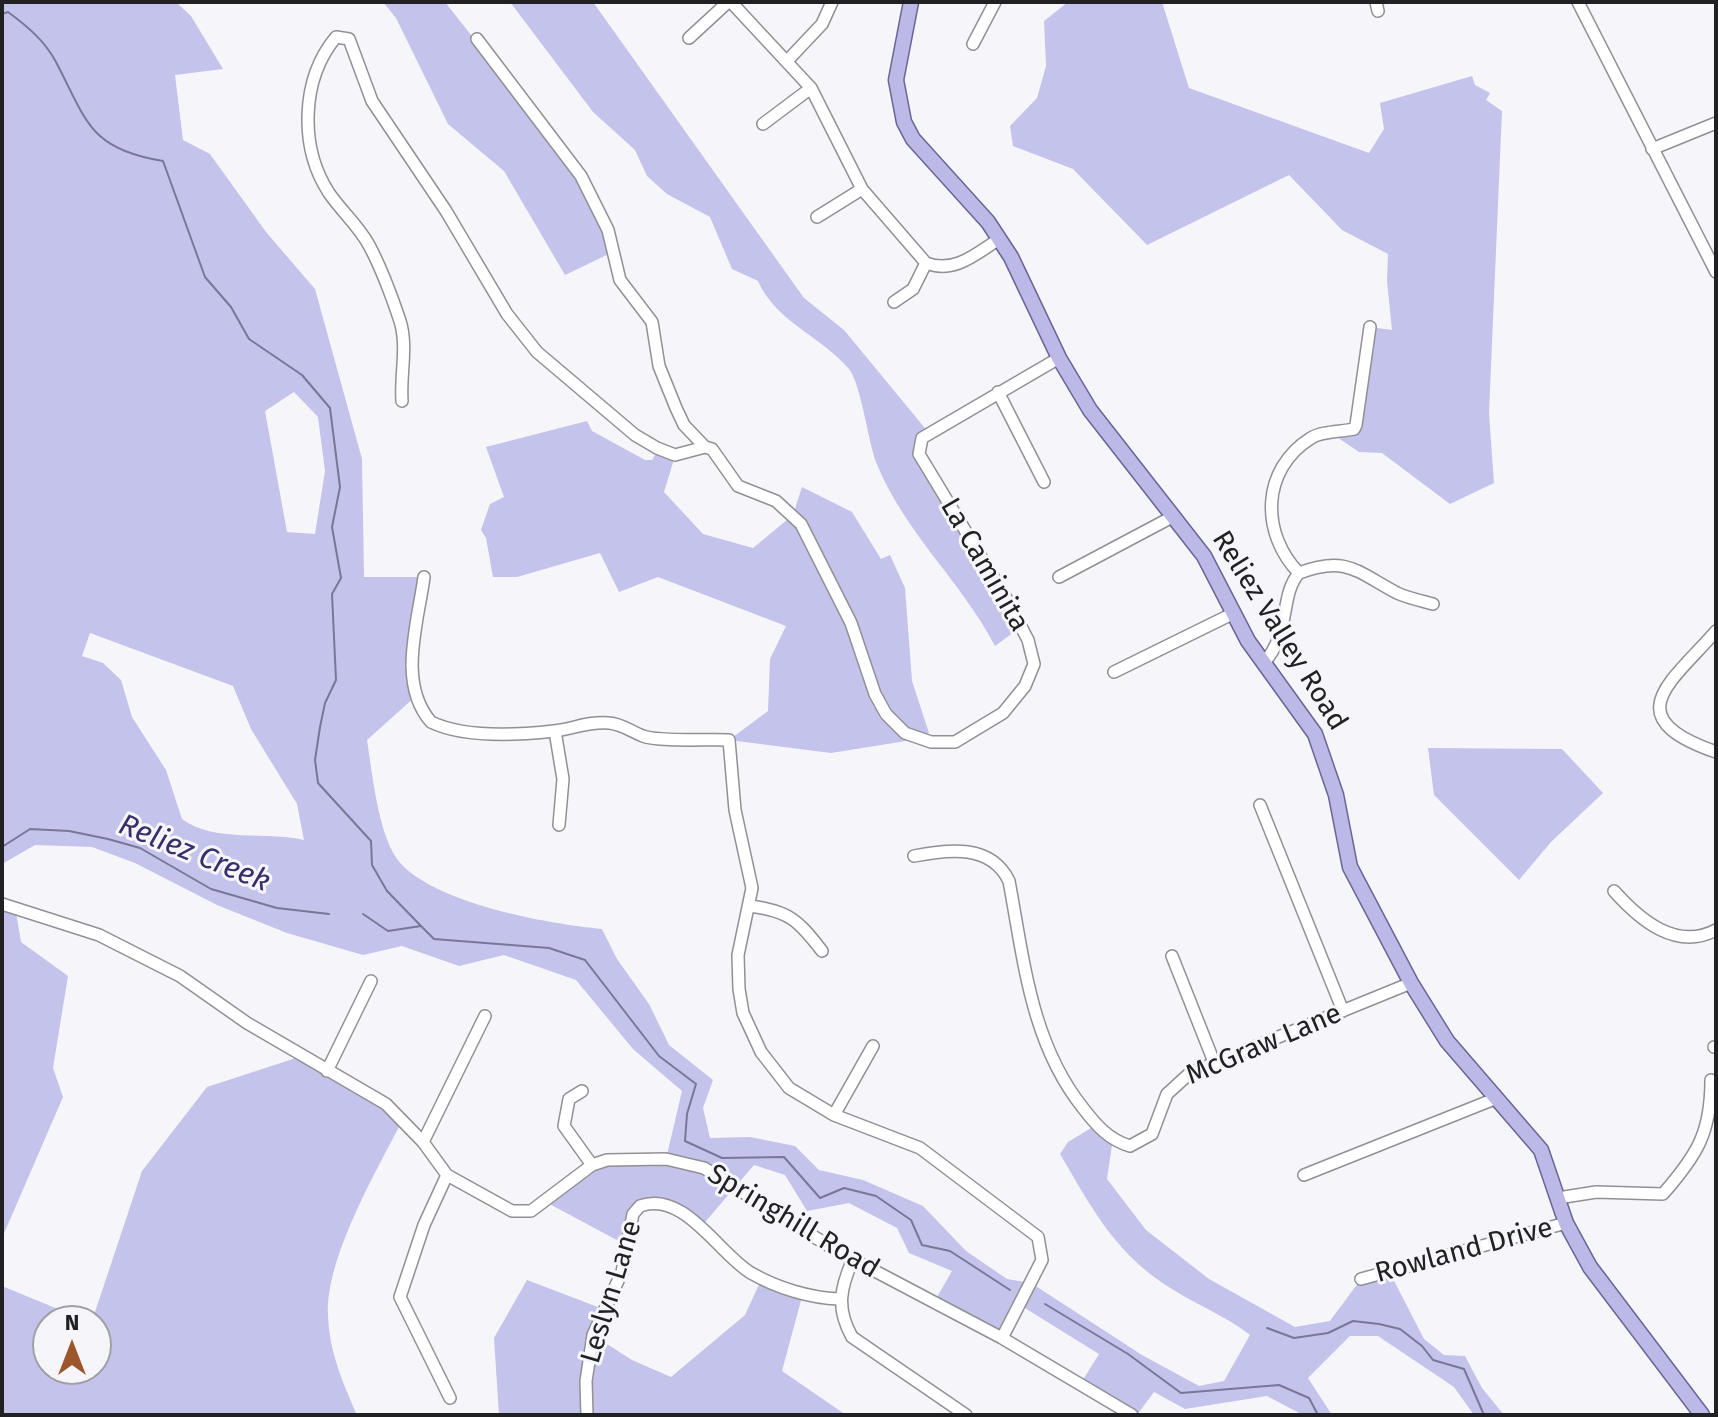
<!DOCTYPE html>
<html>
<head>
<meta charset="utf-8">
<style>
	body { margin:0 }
	#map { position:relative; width:1718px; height:1417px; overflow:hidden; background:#f5f5fa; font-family:"Fira Sans",sans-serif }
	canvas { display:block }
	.frame { position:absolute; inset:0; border:4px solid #212123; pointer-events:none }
	.north { position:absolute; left:32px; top:1305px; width:80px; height:80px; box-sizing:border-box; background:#f5f5fa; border:2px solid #a0a0a4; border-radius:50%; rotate:0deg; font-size:22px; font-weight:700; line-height:32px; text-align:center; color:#212123 }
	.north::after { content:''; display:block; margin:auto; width:28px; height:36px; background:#9b562b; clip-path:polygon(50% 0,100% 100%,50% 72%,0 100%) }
</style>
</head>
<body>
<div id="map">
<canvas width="1718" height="1417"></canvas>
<div class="frame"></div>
<div class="north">N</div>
</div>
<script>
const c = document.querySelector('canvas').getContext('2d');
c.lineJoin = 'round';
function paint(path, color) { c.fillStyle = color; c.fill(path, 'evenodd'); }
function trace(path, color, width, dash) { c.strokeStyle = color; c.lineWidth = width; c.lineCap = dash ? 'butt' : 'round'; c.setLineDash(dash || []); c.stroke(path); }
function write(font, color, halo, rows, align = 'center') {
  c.font = font + ' "Fira Sans",sans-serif'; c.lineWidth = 6; c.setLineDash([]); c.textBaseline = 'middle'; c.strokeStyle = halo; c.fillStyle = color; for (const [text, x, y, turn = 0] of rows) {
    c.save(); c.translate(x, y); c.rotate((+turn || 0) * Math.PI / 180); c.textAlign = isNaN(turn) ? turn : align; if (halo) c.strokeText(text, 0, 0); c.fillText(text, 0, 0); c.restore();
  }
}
const green = new Path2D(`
	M2,2H176L191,16L223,69L175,75L183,140L210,154L266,232L315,289L362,459L364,577H424L417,630L416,696L367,740C372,772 378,832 397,859C430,903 549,924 602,929L617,959L649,1004L669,1045L713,1080L703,1108L710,1138L750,1137L795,1146L819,1170L863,1180L923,1206L966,1251L1007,1279L1031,1283L1142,1355L1199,1386L1224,1381L1250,1335C1223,1314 1192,1303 1164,1284C1113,1250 1090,1205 1060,1154L1068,1142L1096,1125L1113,1138L1107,1179L1146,1230L1209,1279L1295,1327L1330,1321L1361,1279L1389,1271L1424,1339L1444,1355L1465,1356L1482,1388L1504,1415H1474L1454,1387L1378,1336H1350L1308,1378L1332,1415H1303L1267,1396L1185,1409L1154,1392L1137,1415L1081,1383L1099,1354L1020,1305L1002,1338L933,1304L952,1271L909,1253L897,1228L849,1203L807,1211L785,1175L754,1165L700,1228L675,1210L640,1206L626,1245L544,1201L592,1165L666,1159L682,1091L633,1049L576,980L504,955L459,966L402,946L363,955L287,933L217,905L135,863L92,847L35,845L2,864ZM294,392L318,417L325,471L315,534L287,532L265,411ZM90,633L233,686L251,729L297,804L304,840C266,831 214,843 182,819L166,770L132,717L121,680L103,663L82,656Z
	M383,2H445L571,162L613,252L565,275L504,171L448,124L396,18Z
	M510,2H593L804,298L844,330L929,433L919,444L1021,627L995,646C962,582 903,531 876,462C868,441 861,384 849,369C821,336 776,322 758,281L732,269L710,217L667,194L647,176L635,150L593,112Z
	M1068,2H1162L1189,88L1369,153L1384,129L1380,103L1472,76L1475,85L1490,93L1486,100L1502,111L1489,413L1494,483L1450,504L1382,453L1359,452L1331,433L1353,429L1370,327L1392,330L1387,281L1388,254L1342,230L1289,175L1147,245L1073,169L1013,146L1010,126L1037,98L1046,66L1044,21Z
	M587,421L592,431L645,460H652L657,452L674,459L664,492L703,534L753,548L793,515L802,487L852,512L881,559L890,555L905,588L912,681L929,733L912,740L831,753L729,740L768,711L770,659L786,626L658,577L619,592L600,553L517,577H493L486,538L481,530L490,504L504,497L486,447Z
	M1428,748L1562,749L1603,793L1551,842L1519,880L1434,795Z
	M2,904L15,907L21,942L68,976L53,1068L63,1097L2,1238Z
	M305,1055L402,1121C376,1172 326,1257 328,1315C329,1351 343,1383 357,1415H2V1286L87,1321H48V1369H96V1321H92L142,1171L207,1087Z
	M762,1278L803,1293L782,1371L846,1415H499L494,1338L527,1280L603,1309L593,1335L632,1360L671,1377L745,1315Z`);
const stream = new Path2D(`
	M2,14L8,12C27,26 45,41 56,62C87,121 89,149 163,161L205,277L231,307L249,339L302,375L330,408L340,487L332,527L341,578L332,594L336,680L325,703L320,727L315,760L318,783L371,841L372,865L387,891L421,926
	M2,847L30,829L69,831L108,839L140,848L211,889L277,908L329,914
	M363,914L388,931L421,926L434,939L549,948L585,960L659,1056L696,1084L687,1114L685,1141L722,1158L784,1157L820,1198L844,1188L876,1196L911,1220L922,1245L950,1251L1010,1290
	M1045,1304L1128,1354L1181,1393L1279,1385L1309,1398L1318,1415
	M1267,1328L1294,1338L1328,1333L1353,1321L1379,1324L1400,1329L1422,1346L1433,1360L1464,1369L1484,1415`);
const minor = new Path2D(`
	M731,2L811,88L862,189L926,263C954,274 976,254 999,239
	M1376,2L1378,11
	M1578,2L1716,272
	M689,38L728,2
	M477,39L581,176L608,230L620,280L652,322L659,366L676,408L684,425L705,447
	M973,44L995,2
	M788,60L822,24L832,2
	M763,124L811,88
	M1652,149L1716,123
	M817,217L862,189
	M894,302L913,289L926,263
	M998,392L1044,482
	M402,401C400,375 408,346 400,321C392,297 382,270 370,247C360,227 342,212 329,193C299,147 301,79 336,37L349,39L372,101L446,211L507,314L537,352L635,435L657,448L675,455L705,447L712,449L738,486L776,501L801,524L851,623L875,694L886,714L905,733L931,742H955L1003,713L1025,686L1034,664L1028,640L1006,598L919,454L922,438L1059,358
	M1299,573C1261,534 1260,470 1311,438C1322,431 1340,432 1354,429L1356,425L1370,327
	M1299,573C1347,555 1357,572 1397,593C1408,598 1422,601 1433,604
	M424,577C418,623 397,683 431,722C464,738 518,735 554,731C573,729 589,721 609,723C622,724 630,731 643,736C658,742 709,739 729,740L735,810L752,888L738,955L739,989L743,1013L761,1052L789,1088L834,1115L920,1148L1038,1237L1042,1260L1002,1338
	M1059,577L1174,516
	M1716,631C1672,682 1615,717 1716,752
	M1263,664C1292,632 1279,596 1299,573
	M1114,672L1234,613
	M555,731L563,779L559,825
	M1260,805L1343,1011
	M914,856C949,849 991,844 1009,881C1024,961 1031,1043 1083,1108C1096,1125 1109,1140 1130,1146L1152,1134L1167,1094L1190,1073L1411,983
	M1614,891C1640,920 1676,951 1716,930
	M2,904L99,935L180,976L247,1023L386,1104L423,1142L447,1175L512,1211H531L592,1165L607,1160L666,1159L704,1168L837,1251L1002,1338L1132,1415
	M750,906C789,911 798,920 822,951
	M1172,956L1214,1062
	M1714,1047H1716
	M327,1071L371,981
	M582,1091L569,1099L564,1126L592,1165
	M834,1115L873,1046
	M423,1142L485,1016
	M447,1175L424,1225L400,1297L450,1398
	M1304,1175L1497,1098
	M1558,1198L1596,1192L1663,1194C1697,1155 1711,1133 1711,1080
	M853,1259C840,1289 836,1308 852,1337L966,1415
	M1361,1279L1566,1223
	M587,1415L586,1381L593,1335L622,1272L633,1214L640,1206C684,1190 718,1253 751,1273C777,1288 810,1298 839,1299`);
const major = new Path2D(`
	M911,2L896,80L904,122L913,139L988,222L1011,257L1059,358L1090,410L1204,556L1248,641L1315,734L1336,795L1350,867L1411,983L1447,1041L1541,1150L1566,1223L1590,1267L1702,1415`);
const streetNames = [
	["La Caminita",984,565,60],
	["Reliez Valley Road",1279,631,58],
	["McGraw Lane",1264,1045,-23],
	["Springhill Road",793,1222,31],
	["Rowland Drive",1464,1251,-15],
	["Leslyn Lane",612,1292,-73]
];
const waterNames = [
	["Reliez Creek",194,854,22]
];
paint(green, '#c4c3ec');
trace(stream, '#787798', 2);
trace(minor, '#909095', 14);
trace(major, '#696597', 17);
trace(minor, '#fff', 11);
trace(major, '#bcb9e6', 14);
write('28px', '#212123', '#f5f5fa', streetNames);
write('italic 30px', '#372f69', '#f5f5fa', waterNames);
</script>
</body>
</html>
